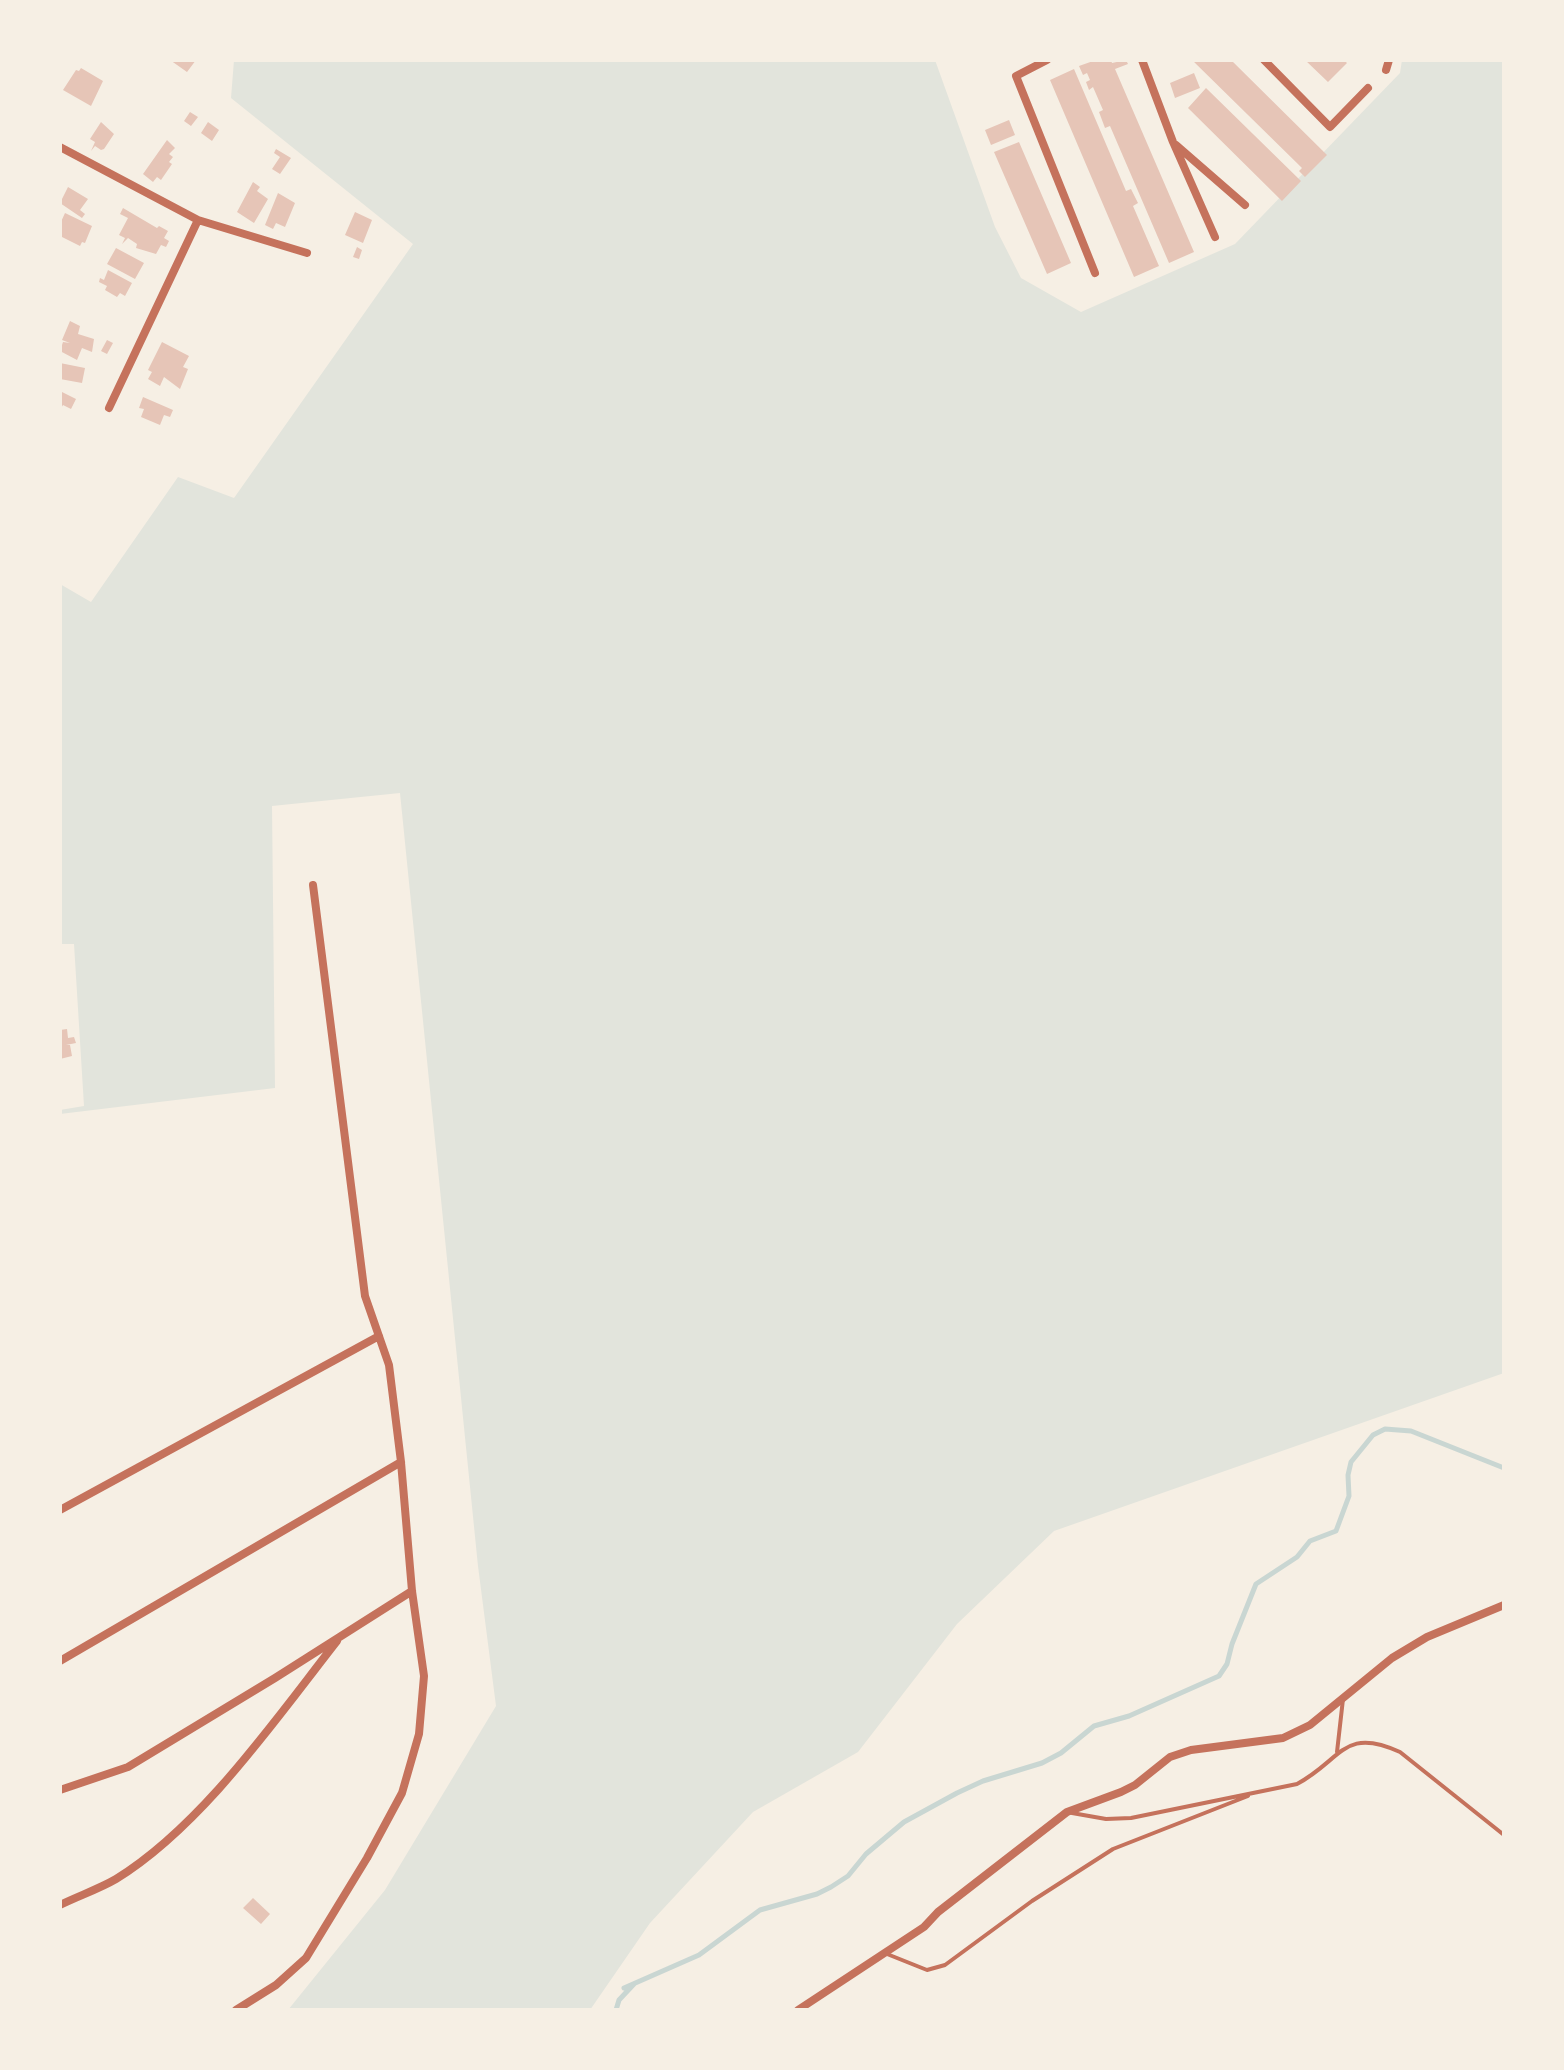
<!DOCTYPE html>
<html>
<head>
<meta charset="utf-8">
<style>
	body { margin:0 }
	#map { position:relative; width:1564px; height:2070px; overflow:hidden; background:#f6efe4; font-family:Roboto,sans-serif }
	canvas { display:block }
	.frame { position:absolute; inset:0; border:62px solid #f6efe4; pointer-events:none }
</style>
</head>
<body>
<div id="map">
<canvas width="1564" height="2070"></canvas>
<div class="frame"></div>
</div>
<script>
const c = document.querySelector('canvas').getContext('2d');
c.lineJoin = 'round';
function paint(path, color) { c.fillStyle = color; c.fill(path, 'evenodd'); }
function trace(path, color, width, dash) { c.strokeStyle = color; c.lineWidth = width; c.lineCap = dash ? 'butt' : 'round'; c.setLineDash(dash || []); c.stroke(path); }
const green = new Path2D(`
	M234,60H935L995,227L1021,278L1081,312L1235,244L1400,73L1402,60H1504V1373L1054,1531L957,1624L858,1752L753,1812L650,1923L590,2010H288L385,1890L496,1706L478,1566L400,793L272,806L275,1088L60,1114V1110L84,1106L74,944H60V584L91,602L178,477L234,498L413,244L231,98Z`);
const stream = new Path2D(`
	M616,2010L619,2000L634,1984L624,1988L699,1955L760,1910L817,1894L831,1887L848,1876L866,1854L904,1822L957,1793L983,1781L1042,1763L1061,1753L1094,1726L1129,1716L1219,1676L1227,1664L1232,1644L1256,1584L1297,1557L1310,1541L1336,1531L1349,1496L1348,1475L1351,1462L1373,1435L1385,1429L1411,1431L1504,1468`);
const building = new Path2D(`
	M170,60H196L187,72Z
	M1096,60H1111L1112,63L1126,60L1128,64L1115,69L1194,252L1169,263L1110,126L1105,128L1099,112L1103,110L1093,87L1089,90L1086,82L1090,80L1087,73L1083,75L1079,66Z
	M1192,60H1231L1327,155L1305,177L1299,171L1302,168Z
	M1305,60H1344L1347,63L1328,82Z
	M81,68L103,81L91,106L63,90L76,70L79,71Z
	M1074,69L1126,191L1131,189L1138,203L1133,206L1159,266L1134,277L1050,80Z
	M1194,73L1200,88L1175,98L1170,83Z
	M1206,88L1301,181L1282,201L1188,108Z
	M190,112L198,117L191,126L184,121Z
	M1009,120L1015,135L991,145L985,130Z
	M101,122L114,134L104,149L101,150L95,146L91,151L95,142L90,139Z
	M208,122L219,130L212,141L201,133Z
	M167,140L175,148L169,154L173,157L169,162L172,164L161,180L157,177L153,182L143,174Z
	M1019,142L1071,263L1047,274L994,152Z
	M276,149L291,158L280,174L272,169L280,157L274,153Z
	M253,182L260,187L257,191L268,199L254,223L237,212Z
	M68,187L88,199L80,210L85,214L82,218L60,203Z
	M278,193L295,203L285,227L276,223L273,229L265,225Z
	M123,208L157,228L159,226L168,231L164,238L169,241L166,247L161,245L156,254L136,248L137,244L128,238L122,244L125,238L119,235L128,218L120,214Z
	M355,212L372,220L363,243L345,235Z
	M65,213L92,226L85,243L82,242L80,246L60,236V224Z
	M357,247L362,250L359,259L353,257Z
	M116,248L144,263L135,279L107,264Z
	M108,270L132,283L125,296L120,293L117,297L105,290L107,286L99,282L100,278L104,280Z
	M70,321L80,326L78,334L94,339L92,352L82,348L77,360L60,351L63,342L70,343L62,340Z
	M107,340L113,343L107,354L101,351Z
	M162,342L189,356L183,367L188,369L180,389L164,377L160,386L148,379L152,372L148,370Z
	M60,363L85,368L82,383L60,379Z
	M60,391L76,399L71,409L63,405L60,410Z
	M143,397L173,410L170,417L164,415L160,425L141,417L144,409L139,408Z
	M67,1029L68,1038L74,1037L76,1043L66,1045H70L72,1056L60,1059V1030Z
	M253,1898L270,1914L261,1924L243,1908Z`);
const service = new Path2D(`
	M1337,1752L1343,1699
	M1072,1813L1106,1819L1131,1818L1297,1784C1342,1760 1343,1726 1400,1752L1504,1835
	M887,1954L927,1970L945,1965L1032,1901L1113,1849L1248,1796`);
const minor = new Path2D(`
	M1047,60L1016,76L1095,273
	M1142,60L1173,142L1215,237
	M1264,60L1330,127L1368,88
	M1386,70L1389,60
	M1176,145L1245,205
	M60,147L198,220L307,253
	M109,408L198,220
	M60,1510L379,1336
	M60,1661L401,1462
	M60,1790L128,1767L275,1678L412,1591
	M60,1905C78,1896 99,1889 116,1879C202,1826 275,1720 337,1641
	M236,2010L276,1985L306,1958L367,1858L402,1793L419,1734L424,1676L412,1591L401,1462L389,1365L365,1296L313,885
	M798,2010L924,1927L938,1912L1067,1812L1121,1792L1135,1785L1170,1757L1191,1750L1283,1738L1310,1725L1392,1658L1427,1637L1504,1605`);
paint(green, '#e2e4dc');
trace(stream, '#c9d6d2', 5);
paint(building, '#e6c5b7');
trace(service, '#c5725c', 4);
trace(minor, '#c5725c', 8);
</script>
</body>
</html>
